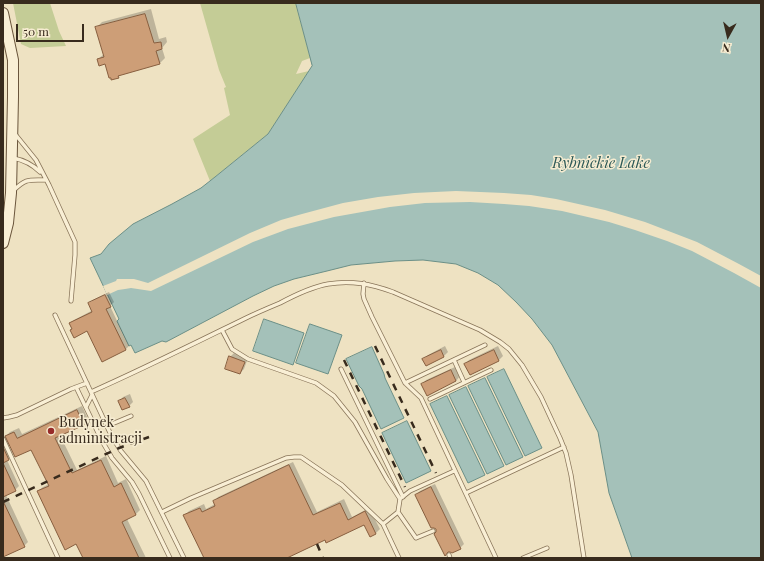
<!DOCTYPE html>
<html>
<head>
<meta charset="utf-8">
<style>
	body { margin:0 }
	#map { position:relative; width:764px; height:561px; overflow:hidden; background:#eee2c2; font-family:"Playfair Display",serif }
	canvas { display:block }
	.frame { position:absolute; inset:0; border:4px solid #382b1d; pointer-events:none }
	.north { position:absolute; left:708px; top:16px; width:40px; height:40px; -webkit-text-stroke:3px #f6ecd1; paint-order:stroke; rotate:188deg; font-size:11px; font-weight:700; line-height:16px; text-align:center; color:#382b1d }
	.north::after { content:''; display:block; margin:auto; width:14px; height:18px; background:#382b1d; clip-path:polygon(50% 0,100% 100%,50% 72%,0 100%) }
	.scale { position:absolute; left:16px; top:24px; width:68px; height:18px; box-sizing:border-box; border:2px solid #382b1d; border-top:0; padding-left:5px; font-size:12px; line-height:14px; white-space:nowrap; color:#382b1d; -webkit-text-stroke:3px #f6ecd1; paint-order:stroke }
</style>
</head>
<body>
<div id="map">
<canvas width="764" height="561"></canvas>
<div class="frame"></div>
<div class="north">N</div>
<div class="scale">50 m</div>
</div>
<script>
const c = document.querySelector('canvas').getContext('2d');
c.lineJoin = 'round';
function paint(path, color) { c.fillStyle = color; c.fill(path, 'evenodd'); }
function trace(path, color, width, dash) { c.strokeStyle = color; c.lineWidth = width; c.lineCap = dash ? 'butt' : 'round'; c.setLineDash(dash || []); c.stroke(path); }
function write(font, color, halo, rows, align = 'center') {
  c.font = font + ' "Playfair Display",serif'; c.lineWidth = 3; c.setLineDash([]); c.textBaseline = 'middle'; c.strokeStyle = halo; c.fillStyle = color; for (const [text, x, y, turn = 0] of rows) {
    c.save(); c.translate(x, y); c.rotate((+turn || 0) * Math.PI / 180); c.textAlign = isNaN(turn) ? turn : align; if (halo) c.strokeText(text, 0, 0); c.fillText(text, 0, 0); c.restore();
  }
}
const green = new Path2D(`
	M13,3H50L59,31L66,46L30,48L21,44Z
	M200,3H296L310,58L302,61L296,74L309,71L268,134L210,181L193,139L230,115L224,88L226,87L219,70Z`);
const water = new Path2D(`
	M296,3H761V558H632L609,493L598,432L552,345L532,319L516,302L498,285L478,273L456,264L423,260L395,261L351,265L327,271L294,279L274,286L253,296L166,342L162,341L135,353L131,345L129,346L117,321L119,319L90,258L101,254L109,244L133,224L172,204L201,188L215,177L268,134L312,66Z
	M264,319L304,333L293,365L253,351Z
	M310,324L342,335L328,374L296,363Z
	M372,347L384,374L385,378L404,418L381,429L362,389L359,386L346,359Z
	M504,369L542,448L525,456L487,377Z
	M485,378L523,457L506,465L468,386Z
	M466,387L504,466L487,474L449,395Z
	M447,396L485,475L468,483L430,404Z
	M407,421L431,471L406,483L382,433Z`);
const pier = new Path2D(`
	M456,191L504,193L531,195L556,199L605,210L645,222L697,242L739,264L761,276V288L734,273L692,251L667,241L635,230L609,222L562,211L529,206L504,204L470,202L425,203L390,207L334,217L288,229L253,242L151,291L131,288L125,289L118,290L107,295L103,286L116,281L117,279H134L148,283L250,233L281,220L302,214L343,203L378,197L414,193Z`);
const shadow = new Path2D(`
	M151,9L159,39L166,37L167,42L162,48L165,58L159,64L121,74L118,77L106,63L98,59L104,54L96,28L102,22Z
	M109,292L114,302L110,306L129,346L125,350L88,330L73,329L70,323L74,320L93,310L90,304L93,300Z
	M445,346L448,352L444,356L426,364L424,359L428,355Z
	M498,346L503,356L499,360L470,374L465,364L469,360Z
	M234,353L248,358L244,369L240,373L230,357Z
	M455,367L460,376L456,381L427,395L422,385L426,380Z
	M130,394L133,402L129,406L119,402L123,397Z
	M82,406L88,419L84,424L60,435L77,470L106,456L118,483L126,479L140,510L136,514L127,519L146,558H81L83,557L77,543L38,491L43,487L49,484L32,448L10,446H9L13,455L7,460L19,486L15,490L6,495L28,542L24,546L3,556V436L4,435L5,437L10,432L19,428L22,434Z
	M293,462L317,512L344,499L352,517L369,508L380,529L376,533L370,535L364,523L325,539L285,558H205L185,515L189,511L204,504L206,509L215,504L214,502L218,497Z
	M435,484L464,544L460,548L437,532V529L416,495L420,491Z`);
const building = new Path2D(`
	M145,14L154,43L161,42L162,49L156,51L160,64L118,76L119,78L111,80V78H109L105,64L99,66L97,59L104,57L95,27Z
	M105,295L111,307L106,309L126,350L102,362L87,331L74,338L70,330L72,329L69,323L92,312L88,303Z
	M441,350L444,357L426,366L422,359Z
	M494,350L499,361L470,375L464,364Z
	M229,356L245,362L240,374L225,369Z
	M451,370L456,381L427,396L421,384Z
	M125,398L130,407L122,410L118,401Z
	M77,410L84,425L55,438L72,473L101,460L114,487L121,483L136,515L122,522L139,558H83L76,544L65,550L37,491L49,486L31,450L15,457L5,436L14,432L17,438Z
	M3,447L9,460L3,463Z
	M3,463L16,491L3,497Z
	M289,465L313,515L340,503L348,520L365,511L376,534L370,537L364,525L326,543L325,540L287,558H204L183,515L200,508L202,512L215,506L213,501Z
	M431,487L461,549L452,553L450,552H448L445,556L434,534L436,532V529L434,528H431L415,495Z
	M3,501L25,547L3,557Z`);
const lane = new Path2D(`
	M15,134L36,160L49,185L75,242V255L71,301
	M13,158C24,160 33,165 40,172
	M13,191C26,178 29,180 46,180
	M364,283L363,294L364,299L372,317L405,383L421,398L496,558
	M55,315L112,437L121,451L146,481L184,558
	M222,330L232,349L248,359L316,383L334,396L355,422L387,479L400,499
	M454,360L464,382
	M341,369L403,497
	M405,383L485,345
	M76,387L102,441L112,458L132,482L139,494L170,558
	M91,392C143,369 193,344 244,319C256,313 268,308 280,303C295,295 311,287 328,284C351,280 371,284 393,292L480,330L500,342L509,349L522,365L541,397L560,438L566,453L571,475L584,558
	M430,399L491,370
	M86,407L92,395
	M3,418L9,417L17,415L71,389L87,383
	M107,426L131,416
	M3,439L58,558
	M466,493L564,447
	M162,512L191,498L286,458L294,457H301L342,485L383,524L399,558
	M398,512L416,538L433,531
	M383,524L398,512L400,499L410,491L454,471
	M449,555L450,558
	M523,558L547,548`);
const secondary = new Path2D(`
	M3,13L13,60V97L11,193L8,223L3,243`);
const rail = new Path2D(`
	M375,346L436,473
	M344,360L405,487
	M3,502L119,448L149,437
	M317,544L323,558`);
const markers = [
	[51,431,4,"#972b29"]
];
const poiNames = [
	["Budynek",59,423],
	["administracji",59,439]
];
const waterNames = [
	["Rybnickie Lake",601,163]
];
paint(green, '#c4cc96');
paint(water, '#a4c1b9');
trace(water, '#6b8f87', 1);
paint(pier, '#eee2c2');
paint(shadow, '#0003');
paint(building, '#cd9e77');
trace(building, '#875e3f', 1);
trace(lane, '#887459', 5);
trace(secondary, '#6a553c', 12);
trace(lane, '#f9efd5', 3.5);
trace(secondary, '#f9efd5', 10);
trace(rail, '#382b1d', 2.5, [7, 7]);
for (const [x, y, r, color] of markers) { const dot = new Path2D(); dot.arc(x, y, r, 0, 2 * Math.PI); c.fillStyle = color; c.fill(dot); trace(dot, '#f6ecd1', 1.5); }
write('14px', '#382b1d', '#f6ecd1', poiNames, 'left');
write('italic 15px', '#2c5856', '#f6ecd1', waterNames);
</script>
</body>
</html>
